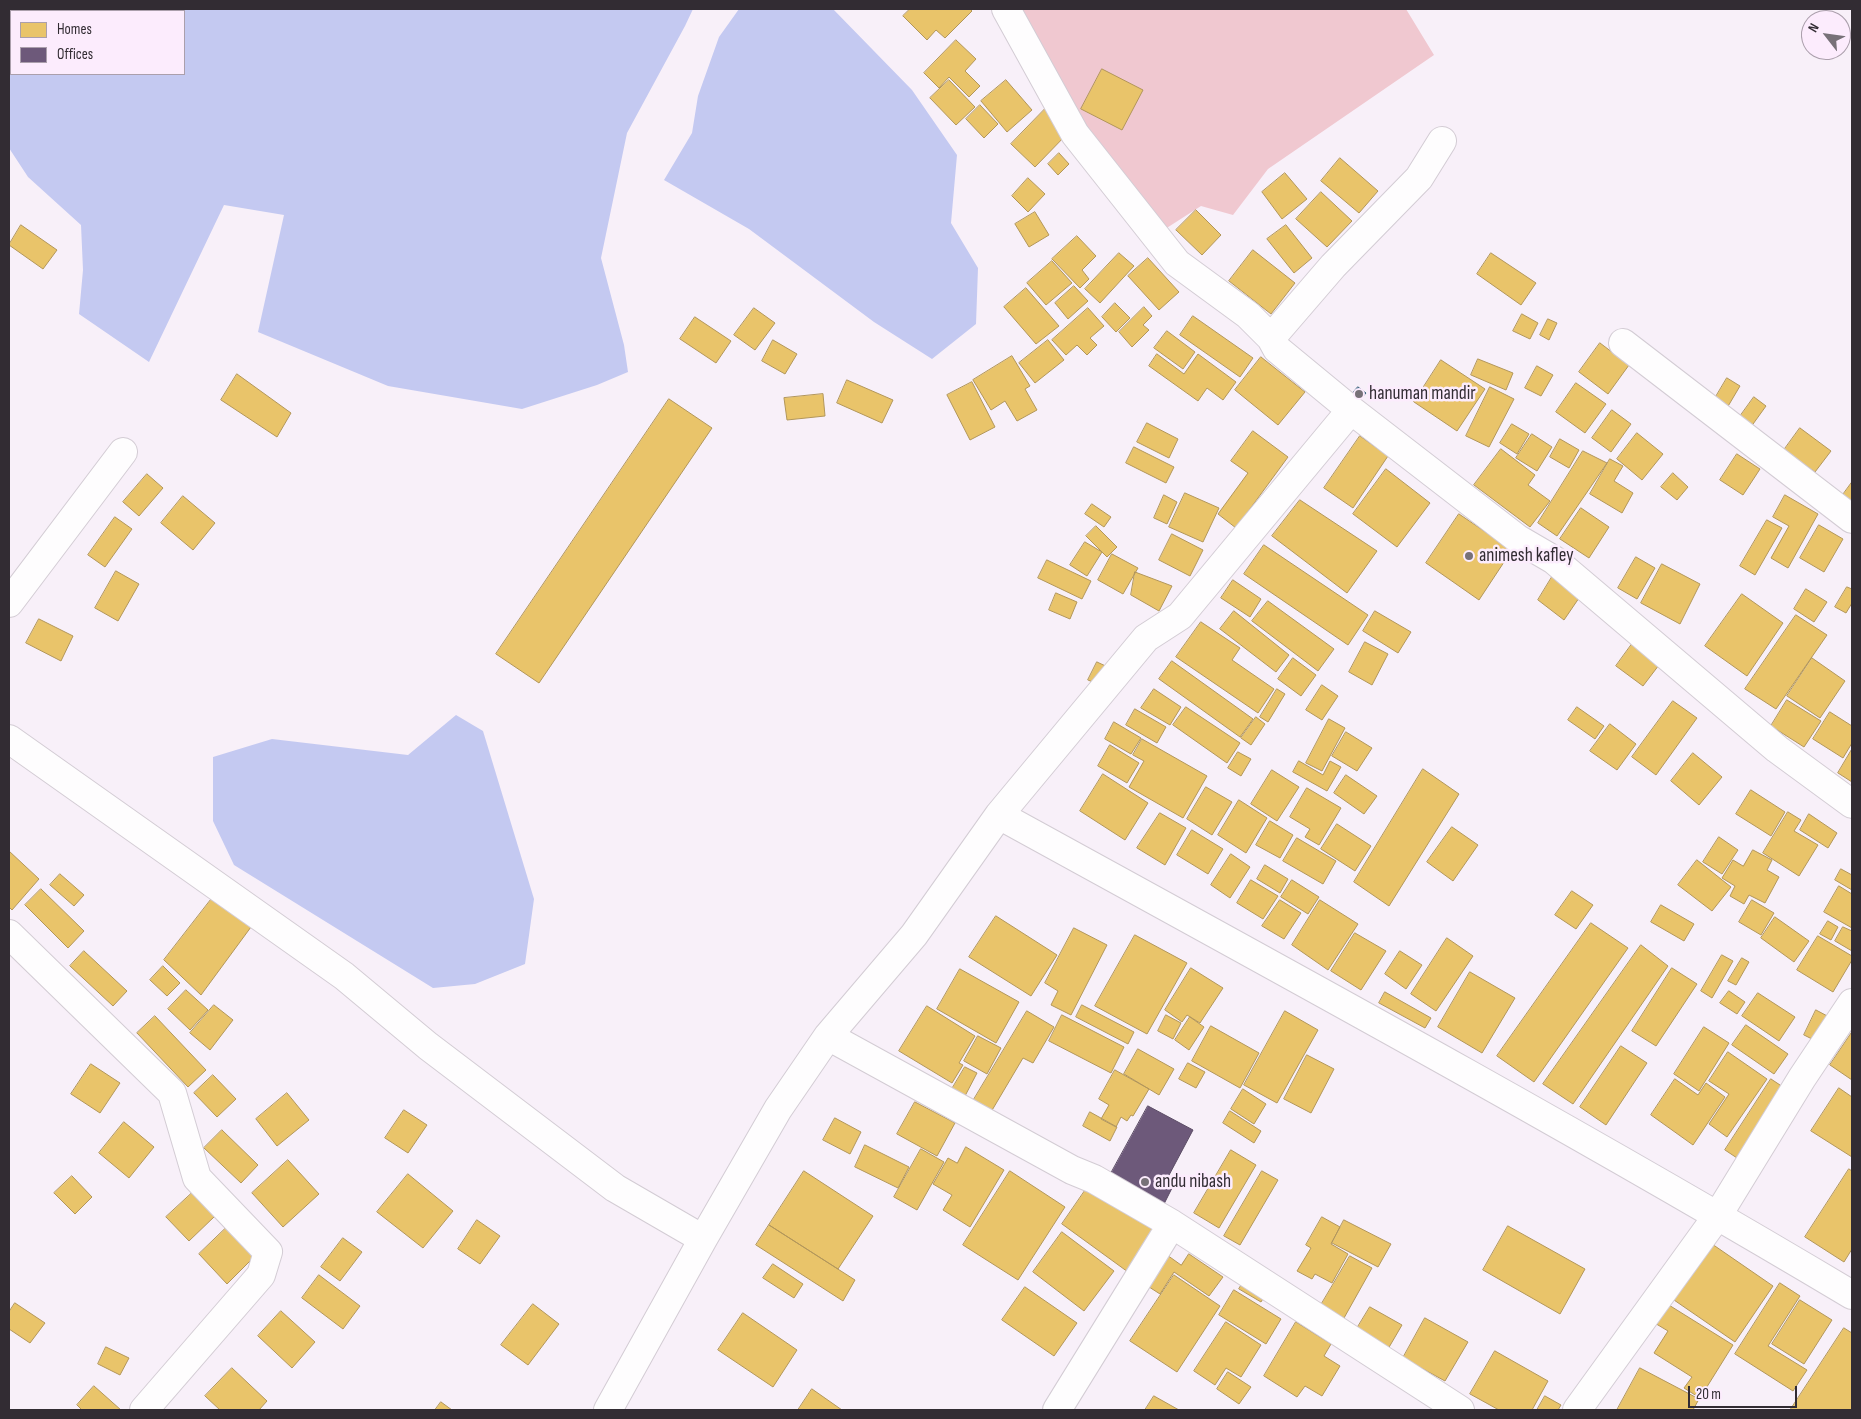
<!DOCTYPE html>
<html>
<head>
<meta charset="utf-8">
<style>
	body { margin:0 }
	#map { position:relative; width:1861px; height:1419px; overflow:hidden; background:#f8f0f9; font-family:"Sofia Sans Condensed",sans-serif }
	canvas { display:block }
	.frame { position:absolute; inset:0; border:10px solid #322c33; pointer-events:none }
	.legend { position:absolute; left:10px; top:10px; width:175px; height:65px; box-sizing:border-box; background:#fcecfd; border:1px solid #ab9fac; margin:0; padding:6px 9px; list-style:none; font-size:15px; color:#322c33 }
	.legend li { display:flex; align-items:center; gap:10px; height:25px }
	.legend b { width:25px; border:1px solid #ab9fac }
	.north { position:absolute; left:1801px; top:10px; width:50px; height:50px; box-sizing:border-box; background:#fcecfd; border:1px solid #ab9fac; border-radius:50%; rotate:300deg; font-size:14px; font-weight:700; line-height:20px; text-align:center; color:#322c33 }
	.north::after { content:''; display:block; margin:auto; width:18px; height:22px; background:#777178; clip-path:polygon(50% 0,100% 100%,50% 72%,0 100%) }
	.scale { position:absolute; left:1688px; top:1386px; width:109px; height:22px; box-sizing:border-box; border:2px solid #322c33; border-top:0; padding-left:6px; font-size:15px; line-height:18px; white-space:nowrap; color:#322c33; -webkit-text-stroke:4px #fcecfd; paint-order:stroke }
</style>
</head>
<body>
<div id="map">
<canvas width="1861" height="1419"></canvas>
<div class="frame"></div>
<ul class="legend">
<li><b style="height:14px;background:#e9c46a"></b>Homes</li>
<li><b style="height:14px;background:#6d597a"></b>Offices</li>
</ul>
<div class="north">N</div>
<div class="scale">20 m</div>
</div>
<script>
const c = document.querySelector('canvas').getContext('2d');
c.lineJoin = 'round';
function paint(path, color) { c.fillStyle = color; c.fill(path, 'evenodd'); }
function trace(path, color, width, dash) { c.strokeStyle = color; c.lineWidth = width; c.lineCap = dash ? 'butt' : 'round'; c.setLineDash(dash || []); c.stroke(path); }
function write(font, color, halo, rows, align = 'center') {
  c.font = font + ' "Sofia Sans Condensed",sans-serif'; c.lineWidth = 5; c.setLineDash([]); c.textBaseline = 'middle'; c.strokeStyle = halo; c.fillStyle = color; for (const [text, x, y, turn = 0] of rows) {
    c.save(); c.translate(x, y); c.rotate((+turn || 0) * Math.PI / 180); c.textAlign = isNaN(turn) ? turn : align; if (halo) c.strokeText(text, 0, 0); c.fillText(text, 0, 0); c.restore();
  }
}
const forest = new Path2D(`
	M1012,9H1406L1434,55L1268,169L1233,215L1201,206L1162,231L1084,132Z`);
const water = new Path2D(`
	M9,9H693L685,26L627,133L601,258L624,345L628,372L597,385L522,409L388,386L258,332L284,215L224,205L149,362L79,314L83,270L81,225L28,177L9,148ZM11,11H184V74H11Z
	M739,9H833L912,90L957,155L951,223L978,268L976,324L932,359L874,322L749,229L664,180L692,133L698,96L719,37Z
	M456,715L483,731L534,899L525,964L475,984L433,988L234,865L213,821V757L272,739L408,755Z`);
const homes = new Path2D(`
	M910,9H970L972,11L945,38L936,30L927,40L903,16Z
	M956,40L976,59L965,71L980,86L969,97L949,77L939,88L924,73Z
	M1102,69L1143,90L1122,130L1081,109Z
	M949,80L975,107L956,125L930,98Z
	M1006,80L1032,110L1007,132L981,101Z
	M980,105L998,124L984,138L966,119Z
	M1045,109L1068,133L1035,167L1011,144Z
	M1059,153L1069,164L1058,175L1048,164Z
	M1340,158L1378,191L1359,213L1321,181Z
	M1285,173L1307,199L1282,219L1262,192Z
	M1028,178L1045,194L1028,212L1012,196Z
	M1321,192L1352,221L1327,247L1296,219Z
	M1196,210L1221,235L1202,255L1176,230Z
	M1035,212L1049,235L1029,247L1015,224Z
	M21,225L57,250L43,269L9,245Z
	M1286,225L1312,258L1294,273L1267,239Z
	M1077,236L1096,256L1082,270L1089,279L1080,288L1052,259Z
	M1253,250L1295,283L1271,314L1229,281Z
	M1119,253L1134,266L1100,303L1085,289Z
	M1491,253L1536,283L1521,305L1477,274Z
	M1148,258L1179,292L1159,310L1128,276Z
	M1052,261L1072,283L1046,305L1027,283Z
	M1074,286L1088,301L1068,319L1055,303Z
	M1026,288L1059,326L1036,344L1004,307Z
	M1115,303L1130,318L1116,332L1102,317Z
	M1144,307L1152,316L1143,325L1149,330L1132,347L1119,332Z
	M754,308L775,323L755,350L734,335Z
	M1088,308L1104,326L1090,338L1097,345L1087,355L1077,345L1066,355L1052,340Z
	M1522,314L1538,323L1530,339L1513,331Z
	M1193,316L1253,358L1240,377L1180,335Z
	M695,317L731,341L716,363L680,339Z
	M1548,319L1557,323L1549,340L1540,335Z
	M1167,331L1195,352L1183,369L1154,348Z
	M773,340L797,354L785,374L762,361Z
	M1048,340L1064,360L1035,383L1019,363Z
	M1600,343L1629,365L1608,394L1579,372Z
	M1157,354L1184,374L1198,354L1236,382L1223,400L1207,388L1198,401L1149,366Z
	M1012,356L1030,386L1025,389L1037,410L1017,421L1005,401L991,410L973,380Z
	M1261,357L1305,392L1278,425L1235,390Z
	M1478,359L1513,373L1506,390L1471,375Z
	M1441,360L1485,389L1457,431L1414,402Z
	M1537,366L1553,375L1541,396L1525,388Z
	M237,374L291,413L277,437L221,400Z
	M1727,378L1740,386L1727,408L1714,400Z
	M847,380L893,400L882,423L837,403Z
	M972,382L995,427L970,440L947,395Z
	M1576,383L1606,404L1585,433L1556,412Z
	M1490,387L1514,399L1489,447L1466,436Z
	M823,394L825,416L787,420L784,398Z
	M1754,397L1766,406L1748,431L1736,422Z
	M669,399L712,428L539,683L496,654Z
	M1612,410L1631,424L1611,452L1592,438Z
	M1147,423L1178,439L1169,458L1137,442Z
	M1512,424L1529,434L1517,454L1500,443Z
	M1800,428L1831,451L1815,472L1784,450Z
	M1253,431L1288,457L1236,528L1218,514L1248,473L1231,461Z
	M1637,433L1663,454L1642,480L1617,459Z
	M1532,434L1552,447L1537,471L1516,458Z
	M1360,436L1388,456L1353,508L1324,488Z
	M1560,439L1579,450L1569,468L1550,457Z
	M1134,447L1174,467L1166,483L1126,463Z
	M1501,449L1535,475L1528,485L1550,501L1530,527L1474,485Z
	M1583,451L1607,463L1557,536L1538,523Z
	M1737,454L1760,469L1743,495L1720,480Z
	M1610,459L1623,466L1614,481L1633,493L1622,513L1590,494Z
	M1386,469L1430,503L1397,547L1353,514Z
	M1673,473L1688,487L1677,500L1661,487Z
	M147,474L163,488L139,516L123,502Z
	M1852,482V504L1842,496Z
	M1185,493L1219,508L1203,542L1169,527Z
	M1164,495L1177,502L1167,524L1154,518Z
	M1785,495L1818,514L1788,568L1771,558L1789,526L1773,517Z
	M183,496L215,523L193,550L161,523Z
	M1300,500L1377,551L1347,593L1272,536Z
	M1092,504L1111,517L1104,527L1085,514Z
	M1581,508L1609,527L1589,558L1560,539Z
	M1459,514L1512,550L1479,600L1426,563Z
	M115,517L132,529L105,567L88,555Z
	M1767,520L1782,528L1755,575L1740,566Z
	M1819,525L1843,539L1824,572L1800,558Z
	M1096,526L1117,547L1107,557L1086,536Z
	M1172,534L1203,550L1190,576L1159,560Z
	M1085,542L1102,552L1087,576L1070,565Z
	M1264,545L1368,615L1348,645L1244,574Z
	M1112,554L1138,568L1123,594L1098,580Z
	M1636,557L1655,568L1637,599L1618,588Z
	M1047,560L1091,581L1082,599L1038,578Z
	M1662,564L1700,584L1680,624L1641,603Z
	M116,571L139,584L118,621L95,608Z
	M1135,572L1172,586L1159,611L1131,595Z
	M1552,577L1579,598L1564,620L1538,600Z
	M1233,580L1261,599L1250,617L1221,598Z
	M1847,587L1852,589V603L1846,613L1835,607Z
	M1806,589L1827,602L1814,622L1794,609Z
	M1056,593L1077,602L1070,619L1049,610Z
	M1742,594L1783,623L1747,676L1705,646Z
	M1268,601L1334,649L1318,671L1252,621Z
	M1234,611L1289,655L1276,672L1220,629Z
	M1375,611L1411,632L1398,653L1363,631Z
	M1796,615L1827,635L1776,709L1745,689Z
	M39,619L73,636L61,661L26,643Z
	M1201,622L1240,648L1232,660L1274,689L1258,713L1176,657Z
	M1365,642L1388,654L1372,685L1349,672Z
	M1632,644L1659,665L1643,686L1616,666Z
	M1293,658L1316,675L1301,696L1278,679Z
	M1812,658L1845,681L1820,718L1787,696Z
	M1172,661L1253,719L1240,737L1159,679Z
	M1097,662L1112,669L1104,687L1088,680Z
	M1322,685L1338,696L1322,720L1306,710Z
	M1154,689L1181,707L1170,725L1141,708Z
	M1277,689L1285,694L1268,722L1260,717Z
	M1787,700L1821,721L1804,747L1771,726Z
	M1673,701L1697,718L1656,775L1632,757Z
	M1186,707L1240,743L1227,763L1173,725Z
	M1577,707L1604,726L1595,739L1568,720Z
	M1135,709L1166,727L1157,743L1126,725Z
	M1830,712L1852,726V743L1843,758L1813,739Z
	M1256,717L1265,724L1251,745L1241,738Z
	M1329,719L1345,728L1322,771L1306,763Z
	M1114,722L1141,738L1131,754L1105,739Z
	M1610,724L1636,744L1617,770L1590,751Z
	M1346,732L1372,748L1357,771L1332,756Z
	M1142,739L1207,776L1183,818L1129,787L1144,761L1133,755Z
	M1110,745L1139,763L1127,783L1098,766Z
	M1852,749V782L1838,773Z
	M1238,752L1251,759L1241,776L1228,768Z
	M1693,753L1722,777L1699,805L1671,781Z
	M1299,761L1323,775L1330,761L1341,767L1327,791L1293,772Z
	M1423,769L1459,794L1389,906L1354,882Z
	M1272,770L1299,787L1277,821L1251,804Z
	M1103,774L1148,803L1125,840L1080,811Z
	M1346,775L1377,796L1364,814L1334,793Z
	M1206,787L1232,802L1212,835L1187,819Z
	M1307,788L1341,808L1319,845L1305,837L1310,829L1290,817Z
	M1751,790L1785,812L1771,836L1736,814Z
	M1239,800L1267,818L1246,853L1218,835Z
	M1788,812L1801,820L1794,831L1818,845L1799,876L1763,853Z
	M1160,813L1186,828L1165,865L1137,848Z
	M1809,814L1837,833L1828,848L1800,830Z
	M1270,821L1293,835L1280,858L1256,845Z
	M1337,824L1371,846L1355,871L1321,849Z
	M1452,827L1478,845L1453,881L1427,862Z
	M1192,830L1223,849L1208,874L1177,855Z
	M1719,837L1738,850L1722,874L1703,862Z
	M1297,838L1336,861L1323,884L1283,861Z
	M1753,850L1772,860L1767,870L1779,877L1765,903L1749,895L1744,904L1730,896L1735,886L1722,878L1733,860L1743,866Z
	M9,851L39,879L12,910L9,907Z
	M1231,854L1250,867L1230,898L1211,885Z
	M1697,860L1731,887L1712,911L1678,885Z
	M1265,865L1288,879L1280,893L1257,879Z
	M1841,869L1852,875V890L1835,880Z
	M60,874L84,895L74,906L50,885Z
	M1251,880L1278,896L1263,919L1237,903Z
	M1292,880L1319,897L1308,914L1281,897Z
	M1839,886L1852,894V928L1824,912Z
	M41,889L84,931L68,948L25,905Z
	M1572,891L1593,905L1576,929L1555,915Z
	M213,897L251,927L201,995L164,960Z
	M1280,900L1301,913L1284,939L1262,926Z
	M1320,900L1358,924L1328,970L1292,945Z
	M1752,900L1774,913L1761,935L1739,922Z
	M1661,905L1694,924L1684,941L1651,922Z
	M996,916L1057,955L1031,996L969,957Z
	M1775,917L1809,941L1794,962L1761,938Z
	M1828,921L1838,927L1831,940L1820,934Z
	M1591,923L1628,948L1534,1082L1497,1056Z
	M1843,927L1852,931V951L1835,941Z
	M1074,928L1107,945L1071,1015L1051,1005L1058,991L1045,983Z
	M1355,933L1386,951L1361,990L1331,971Z
	M1135,935L1187,963L1147,1034L1095,1006Z
	M1818,936L1852,956V960L1833,992L1797,970Z
	M1447,938L1473,956L1436,1011L1411,994Z
	M1641,945L1668,966L1573,1104L1543,1084Z
	M84,951L127,991L113,1006L70,966Z
	M1400,951L1422,965L1406,989L1385,974Z
	M1722,955L1733,961L1712,998L1701,991Z
	M1742,958L1749,962L1736,985L1728,981Z
	M163,966L180,983L167,996L150,980Z
	M1191,968L1223,988L1200,1023L1187,1015L1182,1022L1165,1010Z
	M1672,968L1697,984L1656,1046L1632,1031Z
	M960,969L1019,1002L996,1043L937,1009Z
	M1470,972L1515,998L1482,1053L1438,1027Z
	M186,990L208,1010L190,1030L168,1009Z
	M1729,991L1745,1002L1737,1014L1720,1003Z
	M1385,992L1431,1018L1425,1028L1379,1003Z
	M1758,993L1795,1017L1779,1041L1742,1016Z
	M214,1005L233,1020L210,1050L190,1033Z
	M1082,1005L1134,1032L1128,1044L1076,1017Z
	M927,1006L975,1036L959,1063L963,1065L952,1083L899,1051Z
	M1816,1010L1831,1018L1818,1042L1804,1035Z
	M1027,1011L1054,1027L1033,1063L1023,1058L991,1112L973,1101Z
	M1285,1011L1318,1030L1277,1103L1244,1085Z
	M1062,1015L1124,1047L1111,1073L1049,1041Z
	M1166,1015L1181,1023L1173,1039L1158,1031Z
	M155,1016L206,1070L188,1087L137,1033Z
	M1190,1017L1204,1027L1189,1050L1175,1040Z
	M1746,1025L1788,1054L1774,1074L1732,1045Z
	M1211,1026L1259,1053L1240,1088L1192,1061Z
	M1704,1027L1729,1043L1699,1091L1674,1074Z
	M1852,1032V1080L1830,1065Z
	M978,1036L1001,1048L987,1074L964,1061Z
	M1621,1046L1647,1063L1606,1125L1580,1107Z
	M1138,1049L1174,1069L1159,1095L1124,1074Z
	M1728,1052L1767,1079L1727,1137L1709,1124L1729,1094L1709,1081Z
	M1307,1055L1334,1069L1311,1113L1284,1099Z
	M1188,1063L1205,1072L1196,1088L1179,1079Z
	M91,1064L120,1083L100,1113L71,1094Z
	M965,1067L977,1073L965,1096L952,1089Z
	M1115,1070L1149,1089L1133,1116L1131,1115L1127,1121L1121,1117L1116,1127L1101,1119L1109,1105L1099,1099Z
	M213,1075L236,1099L217,1117L194,1093Z
	M1675,1079L1698,1095L1706,1083L1725,1097L1693,1145L1651,1115Z
	M1771,1079L1783,1087L1737,1158L1725,1150Z
	M1839,1088L1852,1097V1157L1811,1131Z
	M1243,1089L1266,1104L1254,1124L1231,1109Z
	M287,1093L309,1120L277,1146L256,1119Z
	M915,1102L955,1123L937,1156L897,1134Z
	M404,1110L427,1125L408,1153L385,1138Z
	M1230,1111L1261,1131L1254,1143L1223,1123Z
	M1090,1112L1117,1127L1110,1141L1083,1126Z
	M835,1118L861,1132L850,1154L823,1140Z
	M124,1122L154,1147L129,1178L99,1153Z
	M222,1130L258,1165L241,1183L204,1148Z
	M865,1145L909,1167L898,1188L855,1167Z
	M966,1147L1004,1170L970,1227L943,1210L952,1195L933,1184L948,1158L957,1163Z
	M921,1149L944,1162L917,1210L894,1197Z
	M1231,1150L1256,1165L1219,1228L1194,1213Z
	M288,1160L319,1194L283,1227L252,1193Z
	M1849,1169L1852,1171V1249L1844,1262L1805,1237Z
	M804,1171L873,1216L838,1269L769,1225Z
	M1010,1171L1065,1207L1018,1280L963,1245Z
	M1262,1171L1278,1180L1240,1245L1224,1236Z
	M408,1174L453,1211L423,1248L377,1212Z
	M72,1176L92,1197L75,1214L54,1193Z
	M1091,1182L1158,1228L1128,1272L1062,1224Z
	M192,1193L215,1216L189,1241L166,1217Z
	M1322,1217L1340,1227L1331,1244L1348,1254L1332,1283L1315,1274L1312,1279L1297,1271L1311,1248L1306,1245Z
	M477,1220L500,1236L480,1264L458,1249Z
	M1344,1220L1391,1244L1378,1267L1332,1243Z
	M769,1225L855,1280L843,1301L756,1245Z
	M1508,1226L1585,1269L1560,1314L1483,1270Z
	M226,1228L254,1257L227,1284L199,1254Z
	M1062,1232L1114,1271L1084,1311L1033,1272Z
	M343,1238L362,1252L340,1281L321,1267Z
	M1712,1244L1773,1286L1735,1342L1674,1300Z
	M1189,1254L1223,1277L1209,1296L1174,1272L1160,1294L1146,1285L1167,1255L1181,1265Z
	M1350,1256L1372,1268L1344,1318L1321,1305Z
	M773,1264L803,1284L794,1298L763,1278Z
	M319,1275L360,1306L343,1329L302,1298Z
	M1174,1275L1220,1306L1177,1372L1130,1341Z
	M1245,1279L1267,1292L1261,1302L1239,1289Z
	M1780,1283L1800,1296L1768,1346L1807,1370L1793,1391L1735,1354Z
	M1025,1287L1077,1323L1054,1356L1002,1320Z
	M1234,1290L1281,1319L1266,1344L1219,1315Z
	M1800,1300L1832,1320L1804,1364L1772,1344Z
	M1664,1302L1733,1345L1700,1398L1684,1388L1692,1377L1654,1353L1668,1331L1653,1322Z
	M15,1303L45,1323L30,1343L9,1329V1312Z
	M533,1304L559,1324L528,1365L501,1345Z
	M1370,1307L1402,1325L1388,1349L1356,1330Z
	M281,1311L315,1342L292,1368L258,1336Z
	M743,1313L797,1350L773,1387L718,1350Z
	M1425,1318L1468,1342L1445,1381L1403,1358Z
	M1226,1322L1261,1345L1241,1377L1226,1368L1215,1385L1194,1371Z
	M1296,1322L1331,1344L1324,1356L1340,1366L1322,1396L1305,1386L1297,1397L1264,1376Z
	M1844,1328L1852,1333V1410H1793L1791,1409Z
	M106,1347L129,1358L120,1375L98,1364Z
	M1495,1351L1548,1381L1532,1410H1499L1470,1394Z
	M232,1368L267,1401L259,1410H220L205,1396Z
	M1640,1368L1699,1399L1693,1410H1617Z
	M1228,1372L1251,1387L1239,1404L1217,1389Z
	M94,1386L121,1410H82L77,1405Z
	M812,1389L842,1410H798Z
	M1154,1396L1179,1410H1145Z
	M1545,1396L1561,1405L1558,1410H1537Z
	M441,1402L452,1410H435Z`);
const offices = new Path2D(`
	M1148,1106L1193,1130L1168,1177L1175,1182L1163,1206L1109,1177Z`);
const public = new Path2D(`
	M1358,387L1366,393L1360,400L1352,394Z`);
const minor = new Path2D(`
	M1006,9L1075,134L1177,263L1248,315L1271,338
	M1623,343L1852,519
	M1351,410L1518,539L1554,560L1777,749L1852,804
	M9,603L123,452
	M9,739L344,976L428,1046L615,1188L703,1239
	M999,815C1285,972 1572,1128 1852,1295
	M9,934L172,1093L197,1178L268,1252L261,1275L144,1410
	M828,1036L1072,1170L1094,1179L1172,1224L1460,1410
	M608,1410L703,1239L778,1109L828,1036L914,935L999,815L1146,638L1180,616L1351,410L1277,349L1271,338L1333,266L1419,178L1442,141
	M1057,1410L1172,1224
	M1577,1410L1718,1215L1802,1078L1852,1003`);
const markers = [
	[1359,394,5,"#777178"],
	[1469,556,5,"#777178"],
	[1145,1182,5,"#777178"]
];
const poiNames = [
	["hanuman mandir",1369,394],
	["animesh kafley",1479,556],
	["andu nibash",1155,1182]
];
paint(forest, '#f0c8d0');
paint(water, '#c4c9f1');
paint(homes, '#e9c46a');
trace(homes, '#b2965a', 1);
paint(offices, '#6d597a');
trace(offices, '#5b4c65', 1);
paint(public, '#457b9d');
trace(public, '#3f637d', 1);
trace(minor, '#d3ccd4', 30);
trace(minor, '#fefdfe', 28);
for (const [x, y, r, color] of markers) { const dot = new Path2D(); dot.arc(x, y, r, 0, 2 * Math.PI); c.fillStyle = color; c.fill(dot); trace(dot, '#fcecfd', 2); }
write('19px', '#322c33', '#fcecfd', poiNames, 'left');
</script>
</body>
</html>
